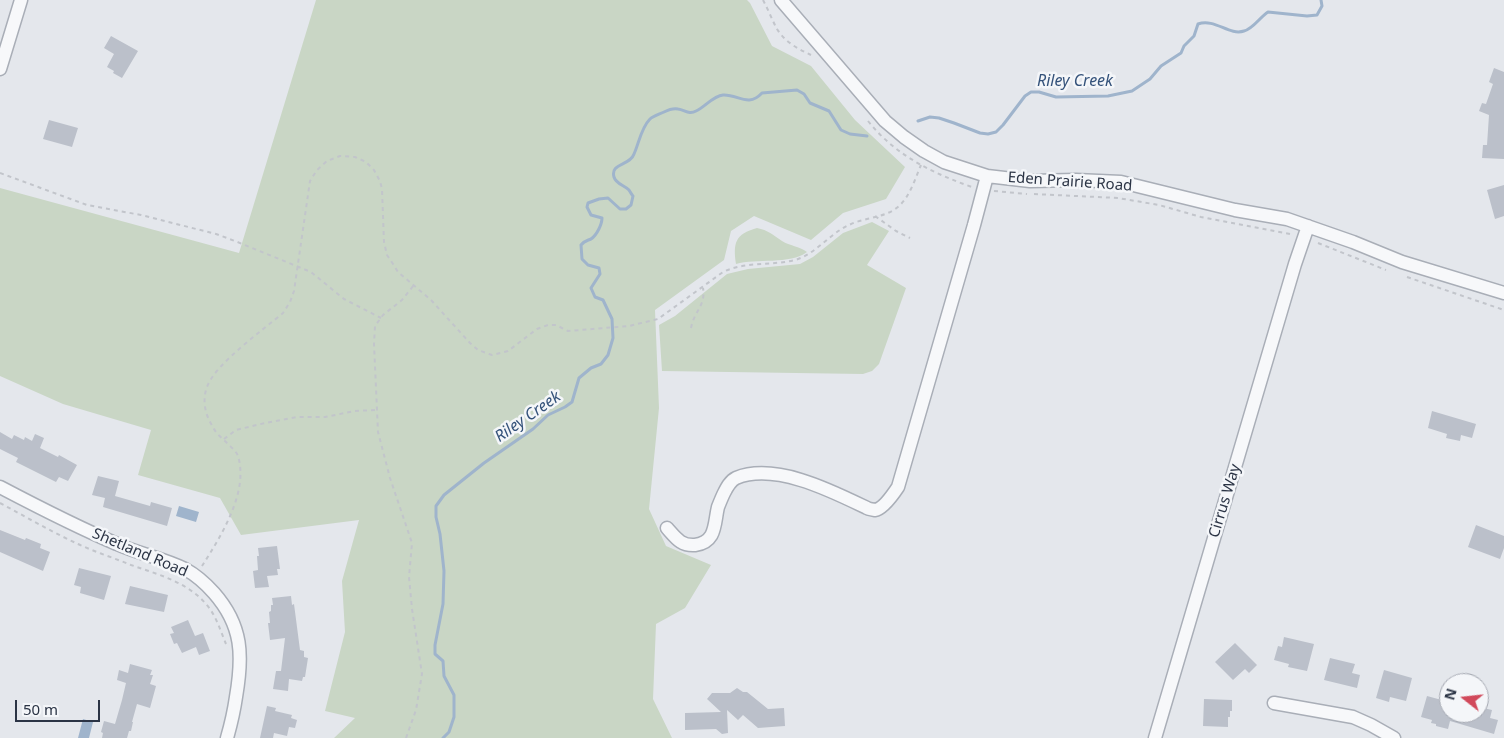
<!DOCTYPE html>
<html>
<head>
<meta charset="utf-8">
<style>
	body { margin:0 }
	#map { position:relative; width:1504px; height:738px; overflow:hidden; background:#e4e7ec; font-family:"Noto Sans",sans-serif }
	canvas { display:block }
	.north { position:absolute; left:1439px; top:673px; width:50px; height:50px; box-sizing:border-box; background:#f4f6f9; border:1px solid #a4a8b1; border-radius:50%; rotate:286deg; font-size:14px; font-weight:700; line-height:20px; text-align:center; color:#2b3445 }
	.north::after { content:''; display:block; margin:auto; width:18px; height:22px; background:#d1495b; clip-path:polygon(50% 0,100% 100%,50% 72%,0 100%) }
	.scale { position:absolute; left:15px; top:700px; width:85px; height:22px; box-sizing:border-box; border:2px solid #2b3445; border-top:0; padding-left:6px; font-size:15px; line-height:18px; white-space:nowrap; color:#2b3445; -webkit-text-stroke:4px #f4f6f9; paint-order:stroke }
</style>
</head>
<body>
<div id="map">
<canvas width="1504" height="738"></canvas>
<div class="north">N</div>
<div class="scale">50 m</div>
</div>
<script>
const c = document.querySelector('canvas').getContext('2d');
c.lineJoin = 'round';
function paint(path, color) { c.fillStyle = color; c.fill(path, 'evenodd'); }
function trace(path, color, width, dash) { c.strokeStyle = color; c.lineWidth = width; c.lineCap = dash ? 'butt' : 'round'; c.setLineDash(dash || []); c.stroke(path); }
function write(font, color, halo, rows, align = 'center') {
  c.font = font + ' "Noto Sans",sans-serif'; c.lineWidth = 5; c.setLineDash([]); c.textBaseline = 'middle'; c.strokeStyle = halo; c.fillStyle = color; for (const [text, x, y, turn = 0] of rows) {
    c.save(); c.translate(x, y); c.rotate((+turn || 0) * Math.PI / 180); c.textAlign = isNaN(turn) ? turn : align; if (halo) c.strokeText(text, 0, 0); c.fillText(text, 0, 0); c.restore();
  }
}
const green = new Path2D(`
	M316,0H747L750,3L772,46L811,66L855,120L905,167L886,199L843,213L811,240L754,216L731,231L724,260L655,310L659,408L649,509L666,546L711,565L685,608L656,624L653,699L672,738H334L355,718L325,711L345,632L342,581L359,520L241,535L220,498L138,475L151,430L63,404L0,376V188L239,253Z
	M872,222L889,231L867,265L906,288L879,364L872,371L863,374L662,371L659,325L675,316L727,274L748,269L800,264L813,257L843,233Z
	M757,228C768,230 773,235 782,241C790,246 799,246 807,252C790,265 756,258 736,264C733,243 735,234 757,228Z`);
const water = new Path2D(`
	M179,506L199,512L196,522L176,516Z
	M83,719L93,722L89,738H78Z`);
const stream = new Path2D(`
	M918,121L930,117L939,118L954,123L980,133L988,134L996,132L1003,125L1025,96L1031,92H1039L1056,97L1108,96L1132,91L1150,79L1161,66L1181,53L1184,46L1194,36L1198,24C1215,18 1229,36 1244,31C1253,29 1260,17 1268,12L1307,16L1317,15L1322,6L1321,0
	M443,738L449,732L454,717V695L444,676L443,661L435,654V645L443,604L444,571L440,534L436,517V506L444,495L484,463L533,429L548,415L565,407L572,402L579,378L591,368L601,364L608,355L613,338L612,319L603,300L595,297L591,288L600,274L599,268L588,265L582,259L581,245C584,241 586,241 591,239C597,235 602,224 602,218L591,215L587,207L588,203L599,199L608,198L620,209H626L631,205L633,196C632,195 629,190 629,190C624,185 616,184 614,177C610,163 630,166 634,154C639,143 641,128 650,119C653,116 660,114 664,112C668,110 673,108 678,109C685,110 689,115 696,111C705,107 713,96 723,95C738,94 748,108 762,93L797,90L804,94L810,103L829,111L841,130L850,134L867,136`);
const building = new Path2D(`
	M111,36L138,51L122,78L113,73L114,71L107,67L114,54L104,48Z
	M1494,68L1504,72V159L1482,158L1483,145H1487L1489,115L1479,111L1482,103L1486,104L1493,84L1489,82Z
	M49,120L78,128L72,147L43,139Z
	M1504,185V216L1495,219L1487,190Z
	M1432,411L1476,424L1472,438L1461,435L1460,441L1446,438L1447,434L1428,428Z
	M0,432L12,439L14,435L24,440L25,437L32,441L35,434L44,438L40,448L58,457L59,455L77,465L68,481L59,477L56,482L16,462L18,458L0,449Z
	M98,476L119,481L115,496L150,506L151,502L172,508L167,526L103,507L105,498L92,495Z
	M1476,525L1504,536V548L1500,559L1468,547Z
	M0,530L25,540L26,538L41,544L40,548L50,552L43,571L0,552Z
	M277,546L280,569H277L278,575L267,576L269,587L255,588L253,571L258,570L257,556H259L258,548Z
	M79,568L111,576L104,600L80,593L81,587L74,585Z
	M130,586L168,595L164,612L125,604Z
	M291,596L292,605L294,604L300,650L304,651V657L308,658L305,677H303L302,681L289,679L288,691L273,689L276,671H281L285,638L270,640L268,623H270L269,612L271,611V605H273L272,598Z
	M188,620L195,636L203,633L210,651L199,655L196,647L182,653L177,643L174,644L170,634L174,633L171,627Z
	M1284,637L1314,644L1307,671L1288,667L1289,664L1274,660L1278,646L1282,647Z
	M1235,643L1257,665L1249,673L1245,669L1233,680L1215,662Z
	M1330,658L1355,664L1352,673L1360,675L1357,688L1324,680Z
	M130,664L152,670L150,675H153L150,684L156,686L150,708L137,704L132,722H133L131,731H129L127,738H102L103,733L101,732L104,721L115,724L122,700L126,683L117,680L119,670L128,673Z
	M1384,670L1412,678L1406,701L1390,697L1389,702L1376,698Z
	M737,688L743,692H747L768,709L784,708L785,726L758,728L743,715L738,720L727,710L728,733L722,734L716,729L685,730V713L721,712L707,699L712,693H730Z
	M1427,696L1449,702V713H1479V707L1492,710L1490,718L1498,720L1494,734L1450,721L1448,729L1436,726V724L1431,723L1432,720L1421,717Z
	M1204,699L1232,700V711H1230V717H1228V727L1203,726Z
	M267,706L276,708L275,711L292,715L291,718L297,720L295,728L289,727L287,736L274,733L273,738H260Z`);
const path = new Path2D(`
	M763,0C768,9 772,20 777,29C785,42 798,49 811,55
	M868,121C895,155 932,173 972,187
	M0,173L87,205L141,215L216,234L235,241L311,272L344,299L381,318
	M994,191L1027,194
	M1034,194L1118,198L1159,205L1201,217L1290,234
	M875,216L896,231L910,238
	M1318,243L1386,270
	M1407,277L1504,310
	M691,328C694,311 706,306 703,288
	M224,439L236,430L265,423L297,417H325L355,411L376,410
	M0,503C26,517 52,532 78,544C95,552 114,558 131,565C160,575 191,583 210,609C217,619 221,632 226,644
	M202,566C221,536 249,492 238,456C236,451 232,448 228,444C223,439 216,434 213,427C205,415 202,400 207,387C215,364 263,330 283,313L290,302L294,291L310,181L317,170L327,161L340,156L355,157L366,162L374,170L380,181L382,189L384,242L387,255L393,264L398,272L431,300L470,343L478,350L492,355L508,351L537,329L548,325H556L568,331L629,326L658,319L723,272C746,261 771,266 795,260C816,254 829,234 849,225C865,217 886,218 899,206C910,196 915,179 921,165
	M406,738L416,710L422,674L412,609L409,577L412,543L390,478L378,432L374,344L375,326L383,315L402,300L414,285`);
const minor = new Path2D(`
	M781,0L885,121L904,137L924,151L944,162L987,176L1030,181L1076,180L1121,182L1235,210L1287,219L1353,242L1402,262L1504,293
	M0,69L21,0
	M0,487C38,507 77,527 117,544C139,554 163,558 185,569C196,575 206,584 214,593C243,626 243,656 236,697C234,711 231,724 227,738
	M667,528C676,538 681,546 695,545C717,542 714,523 718,507C720,502 722,497 724,493C727,487 730,481 736,478C775,462 832,491 867,508C868,509 875,510 875,510C883,509 894,493 898,487L974,225L987,176
	M1274,703L1353,717L1371,725L1394,738
	M1155,738L1295,264L1308,226`);
const streetNames = [
	["Eden Prairie Road",1070,182,4],
	["Cirrus Way",1225,501,-73],
	["Shetland Road",140,553,23]
];
const waterNames = [
	["Riley Creek",1075,81],
	["Riley Creek",528,417,-35]
];
paint(green, '#c9d6c5');
paint(water, '#9fb4cc');
trace(stream, '#9fb4cc', 3);
paint(building, '#bbc0ca');
trace(minor, '#a9aeb7', 15);
trace(path, '#c2c5cb', 2, [4, 4]);
trace(minor, '#f7f8fa', 12);
write('15px', '#2b3445', '#f4f6f9', streetNames);
write('italic 16px', '#34527a', '#f4f6f9', waterNames);
</script>
</body>
</html>
